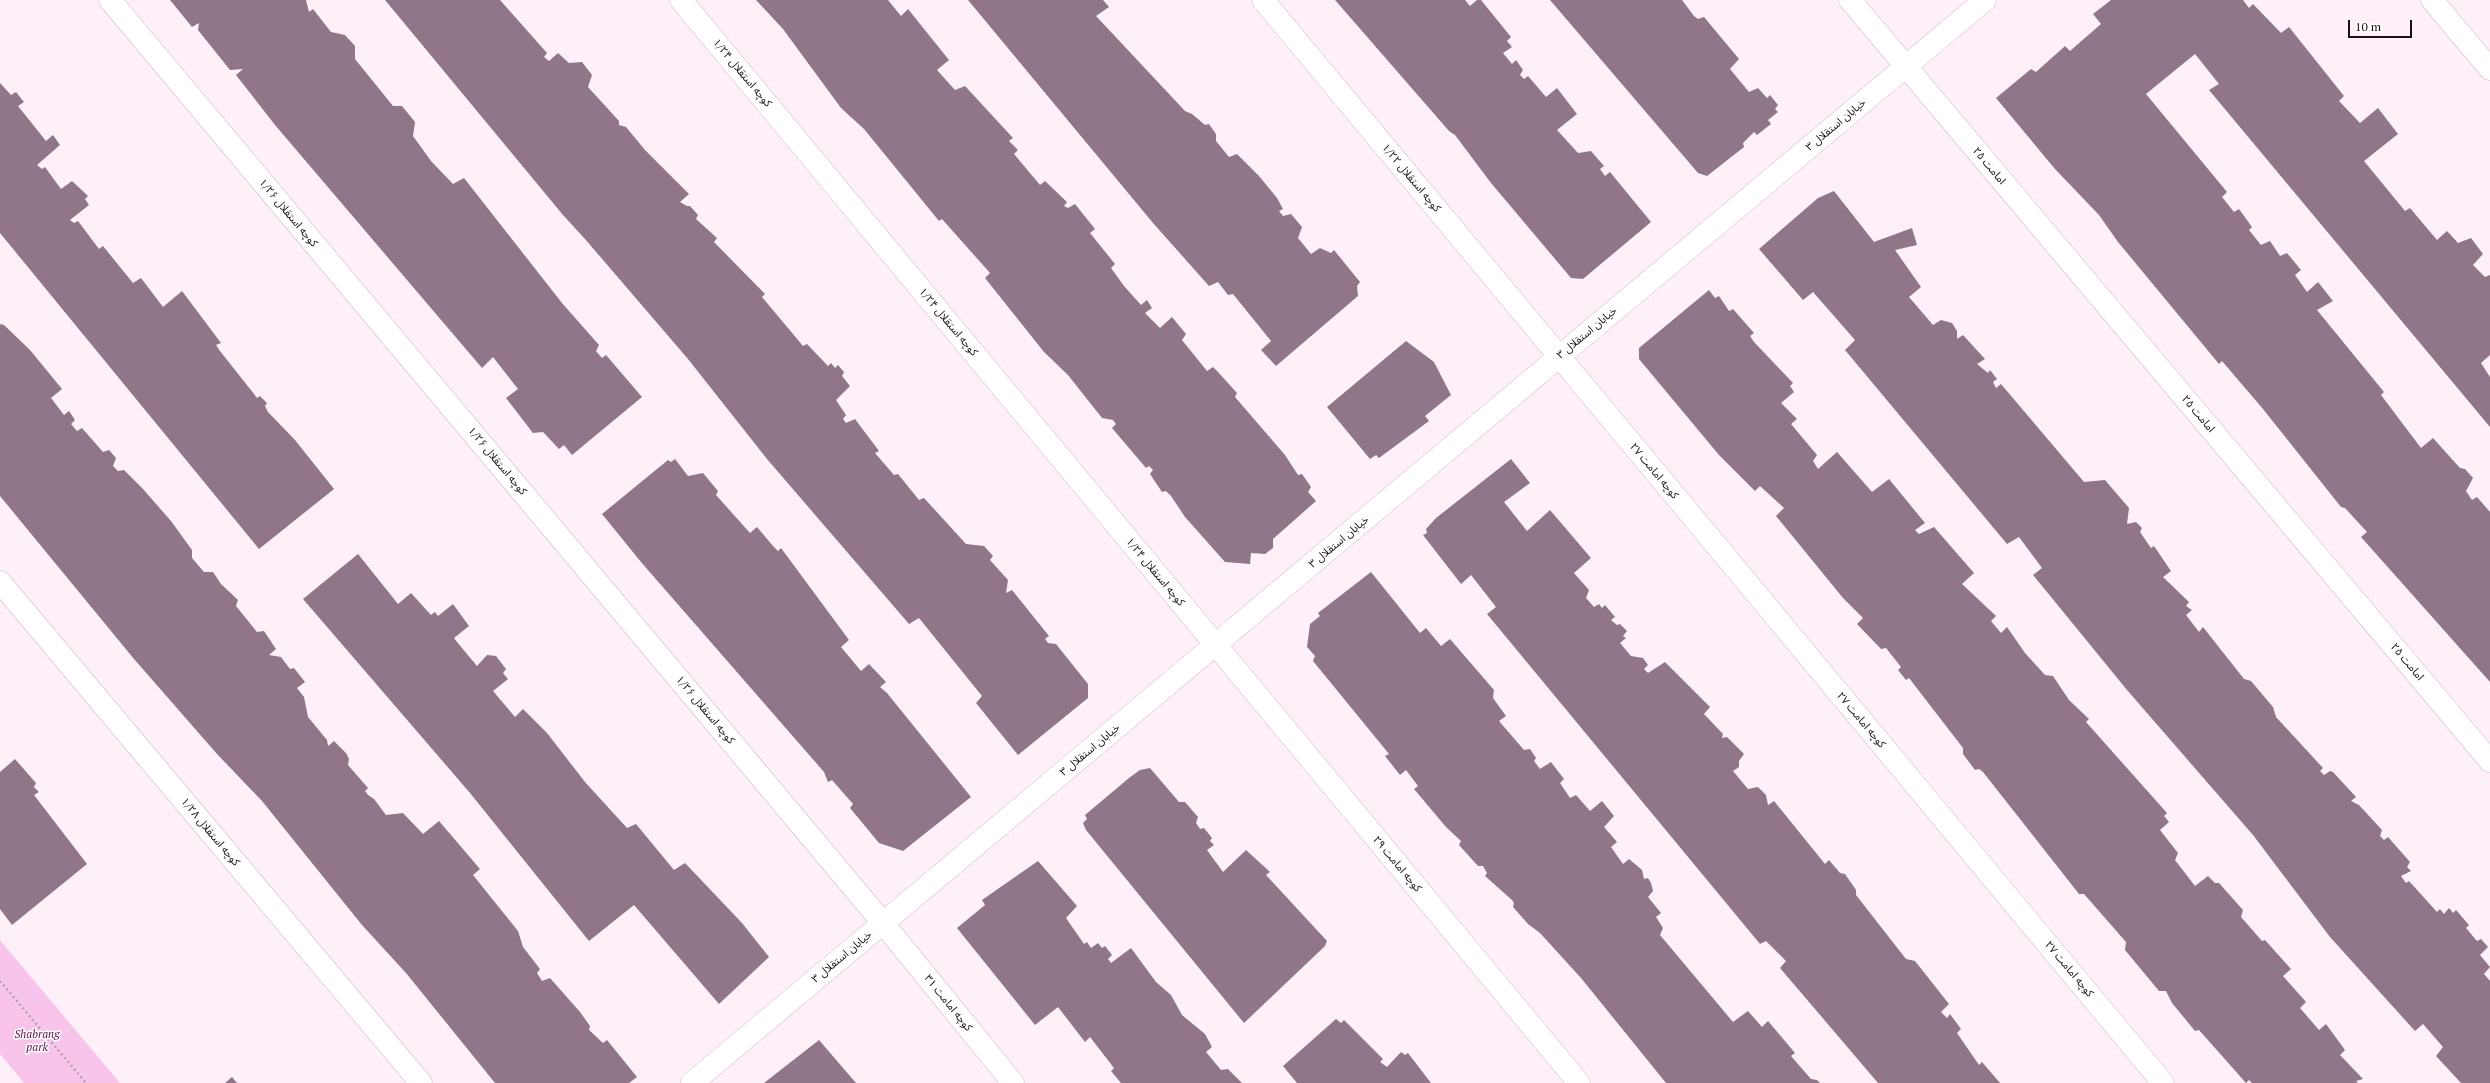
<!DOCTYPE html>
<html>
<head>
<meta charset="utf-8">
<style>
	body { margin:0 }
	#map { position:relative; width:2490px; height:1083px; overflow:hidden; background:#fdf0f9; font-family:"PT Serif",serif }
	canvas { display:block }
	.scale { position:absolute; left:2348px; top:20px; width:64px; height:18px; box-sizing:border-box; border:2px solid #1a1017; border-top:0; padding-left:5px; font-size:12px; line-height:14px; white-space:nowrap; color:#1a1017; -webkit-text-stroke:3px #fff; paint-order:stroke }
</style>
</head>
<body>
<div id="map">
<canvas width="2490" height="1083"></canvas>
<div class="scale">10 m</div>
</div>
<script>
const c = document.querySelector('canvas').getContext('2d');
c.lineJoin = 'round';
function paint(path, color) { c.fillStyle = color; c.fill(path, 'evenodd'); }
function trace(path, color, width, dash) { c.strokeStyle = color; c.lineWidth = width; c.lineCap = dash ? 'butt' : 'round'; c.setLineDash(dash || []); c.stroke(path); }
function write(font, color, halo, rows, align = 'center') {
  c.font = font + ' "PT Serif","Noto Sans Arabic",serif'; c.lineWidth = 3; c.setLineDash([]); c.textBaseline = 'middle'; c.strokeStyle = halo; c.fillStyle = color; for (const [text, x, y, turn = 0] of rows) {
    c.save(); c.translate(x, y); c.rotate((+turn || 0) * Math.PI / 180); c.textAlign = isNaN(turn) ? turn : align; if (halo) c.strokeText(text, 0, 0); c.fillText(text, 0, 0); c.restore();
  }
}
const green = new Path2D(`
	M0,940L120,1083H24L0,1054Z`);
const building = new Path2D(`
	M170,0H306L309,12L313,9L331,32L345,35L355,46V59L393,106H402L415,122L413,136L431,161L453,184L464,178L562,303L599,345L596,351L602,358L606,355L642,397L572,455L564,445L559,449L543,432L533,433L506,398L518,389L493,357L482,368L275,125L236,75L243,69L230,70L198,30L199,23L192,27Z
	M385,0H500L547,53L544,57L549,61L558,53L569,63L582,62L592,75L588,87L619,121V125L626,127L645,150L689,194L680,202L687,206H690L698,215L696,219L717,238L714,242L765,294L762,297L803,346L807,344L828,366L831,363L835,368L838,365L844,372L842,376L850,386L836,400L846,415L843,419L846,423L855,419L879,451L875,453L894,475L898,474L919,500L924,498L966,544L984,546L993,556L990,560L1008,580L1006,593L1012,590L1049,636L1045,639L1048,643L1056,644L1088,684V698L1018,755L976,703L982,696L919,618L909,624L767,459L688,359L585,239L563,215Z
	M756,0H888L901,16L908,9L949,60L937,70L955,90L965,86L1013,138L1009,141L1018,150L1014,154L1040,185L1045,181L1067,202L1064,206L1068,208L1075,204L1095,229L1090,233L1115,264L1111,268L1124,286L1141,305L1147,300L1152,308L1145,313L1160,328L1172,317L1186,334L1182,340L1207,371L1213,367L1218,372L1237,393L1235,397L1285,455L1298,475L1302,474L1311,487L1308,492L1316,501L1273,539V548L1265,554L1251,553L1250,564L1225,562L1185,517L1171,496L1166,491L1162,492L1150,474L1153,470L1149,466L1146,468L1112,428L1116,424L1113,420L1102,418L1068,375L1044,352L985,278L990,273L942,219L939,221L864,129L841,108L783,29Z
	M968,0H1103L1109,7L1096,16L1185,111L1192,114L1205,125L1209,124L1216,134V141L1229,157L1237,154L1259,176L1277,198L1283,209L1279,211L1283,216L1291,214L1302,227L1298,238L1311,254L1320,248L1331,253L1334,250L1360,282L1357,286L1358,296L1276,366L1261,350L1271,341L1233,294L1228,295L1218,282L1209,286L1153,223Z
	M1335,0H1465L1470,6L1477,0H1481L1511,37L1507,41L1512,47L1503,53L1512,64L1516,60L1523,70L1520,75L1524,79L1528,76L1546,97L1557,88L1577,114L1557,130L1578,153L1591,151L1604,166L1600,169L1605,176L1610,172L1651,222L1583,279L1571,278L1491,183L1455,135L1449,131Z
	M1550,0H1682L1694,16L1698,19L1704,17L1739,59L1730,69L1749,92L1758,88L1767,98L1770,95L1778,105L1775,109L1778,112L1768,120L1771,124L1757,135L1754,132L1743,143L1744,147L1707,176L1698,173Z
	M2111,0H2243L2249,8L2253,4L2281,33L2289,27L2344,96L2339,101L2360,123L2378,108L2398,134L2364,161L2405,211L2410,208L2437,240L2447,231L2458,243L2471,238L2483,254L2473,265L2485,277L2490,275V355L2481,363L2490,377V427L2209,90L2219,84L2195,54L2146,94L2227,192L2222,197L2234,212L2239,209L2252,227L2249,230L2261,245L2270,241L2280,256L2287,253L2301,270L2295,275L2307,292L2318,282L2333,301L2317,310L2384,392L2381,395L2421,448L2433,438L2460,468L2465,469L2473,478L2466,491L2472,500L2477,497L2490,512V682L2361,537L2367,532L2345,508L2341,507L2263,409L2222,361L2219,364L2118,242L2099,215L2055,169L1996,98L2031,69L2036,72L2065,46L2070,51L2101,24L2093,14Z
	M0,83L11,95L16,92L24,102L18,106L46,141L53,135L60,145L37,165L42,169L45,167L61,189L72,181L88,196L85,199L89,205L70,220L74,223L78,221L99,249L103,246L133,283L141,278L163,307L182,291L221,343L216,345L220,351L254,394L257,398L260,396L267,403L265,406L268,412L295,440L334,489L259,549L0,233Z
	M1834,191L1874,242L1912,228L1917,245L1895,250L1921,287L1909,297L1933,325L1941,320L1952,323L1957,331V339L1963,335L1985,359L1977,364L1988,373L1990,370L1997,379L1993,382L1996,388L2001,384L2084,482L2105,480L2129,508L2127,524L2136,522L2142,528L2140,532L2151,548L2154,546L2171,571L2163,577L2189,602L2186,606L2192,610L2186,615L2199,632L2203,627L2244,679L2251,681L2273,707L2276,717L2323,768L2320,771L2324,775L2330,771L2333,772L2356,797L2351,801L2359,805L2382,830L2380,836L2384,840L2388,837L2410,862L2407,867L2411,871L2401,876L2406,883L2409,881L2437,912L2440,909L2444,914L2449,908L2453,913L2456,910L2469,925L2466,928L2477,941L2481,939L2488,947L2480,955L2490,967L2484,974L2490,981V1083H2461L2436,1056L2443,1047L2423,1024L2415,1031L2330,937L2253,835L2127,690L2047,592L2033,575L2042,568L2019,537L2007,544L1845,350L1855,340L1813,292L1803,300L1759,249L1818,198Z
	M1709,290L1715,298L1719,296L1729,311L1733,309L1754,333L1750,336L1754,342L1793,383L1790,386L1794,392L1781,403L1797,419L1791,424L1817,455L1813,461L1818,469L1837,452L1872,492L1889,479L1925,523L1915,530L1919,534L1934,527L1974,573L1962,584L1996,616L1991,621L2001,633L2007,627L2025,653L2045,675L2053,676L2069,700L2089,719L2086,722L2167,813L2164,816L2169,822L2160,830L2178,853L2175,860L2195,886L2208,876L2215,883H2219L2243,910L2241,917L2262,941L2265,940L2291,969L2283,976L2306,1002L2300,1008L2319,1030L2326,1024L2345,1050L2340,1055L2363,1079L2356,1081L2358,1083H2252L2249,1080L2246,1083L2199,1030L2195,1031L2172,1003L2166,991H2159L2125,950L2126,942L2084,894H2079L1983,772L1979,769L1975,770L1963,754V748L1909,678L1906,680L1898,670L1901,667L1886,648L1881,649L1857,624L1863,618L1843,598L1776,516L1784,508L1760,486L1755,491L1719,455L1639,359V348Z
	M0,324L4,325L30,350L62,389L51,398L64,415L69,411L75,420L71,424L77,431L82,428L103,452L109,450L116,458L113,466L118,471L124,470L143,489L171,521L192,550V558L204,572H213L221,584L238,600L236,606L257,632L264,631L276,649L269,655L281,657L290,669L294,668L305,682L297,688L304,697L308,717L327,740L328,746L334,741L346,753L349,759L348,765L368,788L365,791L368,795L374,799L386,815L403,813L423,834L439,821L480,869L473,875L518,931L523,947L540,969L537,973L542,981L550,978L580,1012L590,1026L589,1030L603,1043L607,1040L637,1077L629,1083H495L406,973L362,925L262,801L217,754L134,659L0,496Z
	M1406,341L1434,362L1451,395L1425,416L1429,421L1379,458L1376,455L1370,459L1327,407Z
	M675,459L688,476L703,473L718,491L716,495L750,533L757,527L773,546L778,551L781,548L849,640L841,647L861,671L869,664L886,682L880,687L887,693L971,797L903,851L879,843L850,808L853,804L832,780L828,782L824,772L641,562L602,514L668,460L671,462Z
	M1511,459L1530,483L1504,502L1527,531L1550,510L1591,558L1574,573L1589,590L1586,598L1594,607L1599,604L1602,608L1605,605L1615,617L1611,620L1617,625L1620,624L1627,631L1623,636L1626,638L1620,643L1631,656L1643,658L1648,665L1644,669L1648,673L1665,662L1710,707L1704,714L1723,734L1722,738L1727,737L1744,754L1739,761V767L1733,771L1748,789L1758,787L1766,795L1768,805L1774,801L1825,864L1829,860L1840,873L1845,874L1856,890V895L1906,959L1915,961L1949,1004L1941,1012L1947,1018L1950,1014L1961,1029L1957,1033L1979,1065L1982,1062L2000,1083H1878L1780,968L1786,961L1766,941L1760,944L1487,614L1496,607L1471,575L1461,584L1423,535L1427,533L1426,529L1436,518Z
	M358,554L398,604L411,593L431,615L435,612L438,616L453,604L469,626L454,638L457,642L477,666L487,655L496,656L506,669L503,673L508,679L493,691L515,717L523,709L547,733L585,782L627,828L636,824L674,870L685,863L742,923L769,957L719,1004L634,905L589,941L470,793L303,599Z
	M1371,572L1420,633L1426,628L1441,646L1450,639L1494,690L1493,698L1506,716L1499,721L1524,750L1530,749L1536,758L1534,761L1540,769L1551,762L1564,779L1560,783L1570,798L1576,795L1590,811L1602,801L1614,816L1604,827L1617,842L1611,847L1623,864L1629,859L1642,870L1644,879L1648,878L1651,883L1653,891L1648,897L1661,913L1656,917L1663,928L1660,935L1733,1022L1748,1011L1762,1027L1768,1021L1795,1053L1791,1056L1811,1079L1817,1080L1820,1083H1666L1581,978L1540,933L1528,924L1513,907L1514,903L1512,900L1485,876L1487,873L1483,866H1478L1459,845L1461,841L1446,827L1414,789L1418,786L1406,770L1400,775L1385,756L1389,754L1313,661L1315,656L1307,647L1310,624L1320,616L1318,613Z
	M15,759L36,783L34,787L39,792L34,795L87,864L12,925L0,909V772Z
	M1150,768L1179,802H1185L1198,817L1196,823L1200,829L1204,828L1212,838L1210,841L1214,845L1207,850L1223,872L1246,850L1270,872L1266,875L1327,941L1325,946L1244,1023L1086,830L1083,823L1087,819L1085,815L1129,778L1140,770Z
	M1038,861L1077,906L1066,918L1084,944L1087,942L1091,948L1098,943L1102,948L1105,946L1112,955L1108,959L1111,963L1131,948L1156,982L1171,995L1182,1015L1205,1034L1212,1047L1206,1052L1221,1070L1228,1069L1242,1083H1121L1111,1071L1114,1068L1090,1037L1085,1042L1058,1007L1035,1025L957,928L985,905L982,900Z
	M1336,1019L1341,1023L1344,1020L1383,1059L1380,1062L1387,1067L1401,1052L1405,1055L1408,1053L1431,1083H1297L1283,1066Z
	M819,1040L856,1083H764Z
	M232,1077L237,1083H225Z`);
const path = new Path2D(`
	M0,981L86,1083`);
const minor = new Path2D(`
	M110,0L883,923L1013,1083
	M681,0L1579,1083
	M1263,0L2163,1083
	M1850,0L2490,761
	M2432,0L2490,69
	M0,582L421,1083
	M692,1083L1985,0`);
const streetNames = [
	["کوچه استقلال ۱/۲۴",742,73,50],
	["خیابان استقلال ۳",1836,125,-40],
	["امامت ۲۵",1989,166,50],
	["کوچه استقلال ۱/۲۲",1411,178,50],
	["کوچه استقلال ۱/۲۶",288,213,50],
	["کوچه استقلال ۱/۲۴",948,322,50],
	["خیابان استقلال ۳",1587,333,-40],
	["امامت ۲۵",2198,414,50],
	["کوچه استقلال ۱/۲۶",497,461,50],
	["کوچه امامت ۲۷",1654,471,50],
	["خیابان استقلال ۳",1339,542,-40],
	["کوچه استقلال ۱/۲۴",1155,572,50],
	["امامت ۲۵",2407,662,50],
	["کوچه استقلال ۱/۲۶",705,710,50],
	["کوچه امامت ۲۷",1861,720,50],
	["خیابان استقلال ۳",1090,750,-40],
	["کوچه استقلال ۱/۲۸",210,832,50],
	["کوچه امامت ۲۹",1397,864,50],
	["خیابان استقلال ۳",842,957,-40],
	["کوچه امامت ۲۷",2069,969,50],
	["کوچه امامت ۳۱",948,1003,51]
];
const parkNames = [
	["Shabrang",37,1035],
	["park",37,1048]
];
paint(green, '#f9c4eb');
paint(building, '#917589');
trace(minor, '#d4b6cc', 23);
trace(path, '#b0a4ac', 2.5, [2, 3]);
trace(minor, '#fff', 22);
write('11px', '#1a1017', '#fff', streetNames);
write('italic 11px', '#5a094d', '#fff', parkNames);
</script>
</body>
</html>
